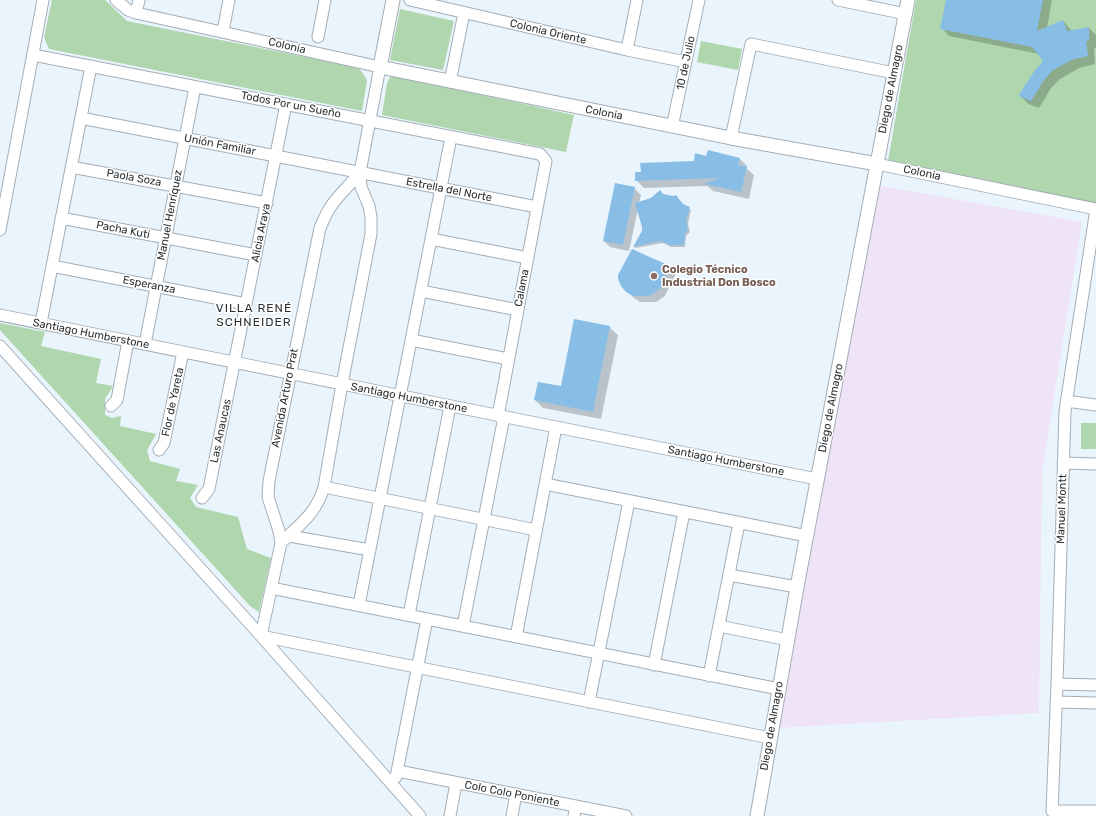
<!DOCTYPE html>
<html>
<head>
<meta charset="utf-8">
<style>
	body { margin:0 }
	canvas { display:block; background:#e9f4fd }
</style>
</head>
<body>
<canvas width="1096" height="816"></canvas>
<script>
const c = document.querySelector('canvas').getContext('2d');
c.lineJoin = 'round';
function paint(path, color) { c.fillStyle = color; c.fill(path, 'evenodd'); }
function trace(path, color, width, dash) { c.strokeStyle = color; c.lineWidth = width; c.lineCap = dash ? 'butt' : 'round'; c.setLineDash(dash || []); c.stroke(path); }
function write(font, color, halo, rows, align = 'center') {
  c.font = font + ' Rubik,sans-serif'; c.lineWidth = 3; c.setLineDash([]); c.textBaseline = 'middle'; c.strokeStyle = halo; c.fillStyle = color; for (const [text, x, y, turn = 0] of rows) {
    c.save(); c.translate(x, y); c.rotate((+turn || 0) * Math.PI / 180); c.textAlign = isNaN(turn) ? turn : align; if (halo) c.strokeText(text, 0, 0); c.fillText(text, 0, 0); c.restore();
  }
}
const industrial = new Path2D(`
	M876,185L1082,222L1042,472L1039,713L776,728Z`);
const green = new Path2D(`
	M52,0H105L127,21L359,68L367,80L362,111L49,49L44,37Z
	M916,0H1096V206L888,161Z
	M400,9L454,21L443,70L390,60Z
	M701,41L742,49L738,70L697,62Z
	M391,75L574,115L566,152L382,115L387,83Z
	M0,323L45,332L41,346L101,359L96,383L113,386L105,399V415L112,418L121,416L120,426L156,434L147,450L150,461L180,469L176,481L198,485L190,498L196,507L238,517L247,549L271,558L259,612L250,606L0,330Z
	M1081,423H1096V449H1081Z`);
const shadow = new Path2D(`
	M947,0H1052L1047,28L1063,21L1072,31L1089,28L1096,35V48H1094L1095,64L1079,68L1060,79L1051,88L1039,108L1028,104L1021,96L1045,61L1039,54L949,36L942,28Z
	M707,157L739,158L747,166L746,168L754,175L749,199L713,191L707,186L644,188L636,180Z
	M634,188L641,195L639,203L663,195L691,210L688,224L690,232L686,236L685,247H671L663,243L636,248L634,247L642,232L643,227L638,209L629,251L610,247L604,241Z
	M632,250L670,267L676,273L665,296L656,302H640L634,298L627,291Z
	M609,327L618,335L601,419L543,408L535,400L562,387Z`);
const building = new Path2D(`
	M946,0H1043L1037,31L1063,20L1067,31L1089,27V41H1086L1088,56L1071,60L1052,71L1044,80L1031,101L1019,96L1021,92L1033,73L1043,61L1032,47L940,29Z
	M708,150L740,158L738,165L747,167L741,192L704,184L719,178L635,181V172H641L640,163L694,161L695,153L706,156Z
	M615,183L635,187L623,245L603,241Z
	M660,190L663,194L673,196L676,195L683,204L690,207L686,221L688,230L685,234L684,245H669L660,241L633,247L642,231V227L635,203L651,198Z
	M632,249L670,266L659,290L649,296H633L626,292L621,286L618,279V275Z
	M574,319L610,326L593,412L534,400L538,382L561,386Z`);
const minor = new Path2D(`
	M116,0L128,10L136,13L380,67L360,172L361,187L369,206L371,217V234L342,384L324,487C316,514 300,524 281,543
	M410,0L627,50L686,62
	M838,0L906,14
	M136,13L139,0
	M223,31L229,0
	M318,37L325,0
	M627,50L637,0
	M33,55L540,154L546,161L498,416
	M450,82L464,13
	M81,118L537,207
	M672,127L699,0
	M731,138L751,44L894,73
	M877,164L1096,209
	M71,167L267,203
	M1096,209L1065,411L1057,684L1052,811H1096
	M61,218L256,255
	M0,230L43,0
	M431,239L528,258
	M52,266L246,304
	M421,291L518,310
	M0,315L526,421L817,479
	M41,323L91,66
	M411,340L508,359
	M145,344L195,87
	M0,346L261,636L420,816
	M1066,401L1096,405
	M111,406L117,400L128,341
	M159,450L164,443L183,352
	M1063,463L1096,464
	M545,484L807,536
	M324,487L536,530
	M202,498L209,489L286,104
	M289,536L370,550
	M729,575L797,587
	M271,588L779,689
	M359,605L451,137
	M409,615L450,406
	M463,626L504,417
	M719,626L788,640
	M261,636L770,738
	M261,636L281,543L279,531L268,497L269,481L320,228C323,222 325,216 328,211C336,196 350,186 360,172
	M516,637L556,427
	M654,665L684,512
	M709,676L739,523
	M1057,684L1096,685
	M589,702L629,501
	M1056,702L1096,703
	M398,771L626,816
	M396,777L427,619
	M450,816L456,783
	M512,816L516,794
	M574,816L576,806`);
const tertiary = new Path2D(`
	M393,0L380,67L731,138L877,164
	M757,816L797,587L908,0`);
const markers = [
	[654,276,4,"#8d6e63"]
];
const streetNames = [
	["Colonia Oriente",548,32,13],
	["Colonia",287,46,13],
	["10 de Julio",686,63,-78],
	["Diego de Almagro",891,89,-79],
	["Todos Por un Sueño",291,105,11],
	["Colonia",604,113,11],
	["Unión Familiar",220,145,11],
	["Colonia",922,173,12],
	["Paola Soza",134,178,10],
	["Estrella del Norte",449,190,11],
	["Manuel Henríquez",170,215,-79],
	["Pacha Kuti",123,230,11],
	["Alicia Araya",261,233,-79],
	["Esperanza",149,285,11],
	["Calama",522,288,-79],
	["Santiago Humberstone",91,334,11],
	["Avenida Arturo Prat",285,398,-79],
	["Santiago Humberstone",409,398,11],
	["Flor de Yareta",173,402,-78],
	["Diego de Almagro",831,408,-79],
	["Las Anaucas",221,431,-78],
	["Santiago Humberstone",726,461,11],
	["Manuel Montt",1062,509,-88],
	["Diego de Almagro",772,726,-80],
	["Colo Colo Poniente",512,794,11]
];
const educationNames = [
	["Colegio Técnico",662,270],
	["Industrial Don Bosco",662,283]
];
const neighbourhoodNames = [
	["VILLA RENÉ",254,309],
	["SCHNEIDER",254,323]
];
paint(industrial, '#efe3f7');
paint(green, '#afd6ad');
paint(shadow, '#0003');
paint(building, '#88bde6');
trace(minor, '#a4aeb7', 13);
trace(tertiary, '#a4aeb7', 15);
trace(minor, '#fff', 11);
trace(tertiary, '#fff', 13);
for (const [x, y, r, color] of markers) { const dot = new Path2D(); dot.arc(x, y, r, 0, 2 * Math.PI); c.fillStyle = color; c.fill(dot); trace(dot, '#fff', 1.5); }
write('11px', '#2d3134', '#fff', streetNames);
write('bold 11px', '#785e54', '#fff', educationNames, 'left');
c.letterSpacing = '1px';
write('12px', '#2d3134', '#fff', neighbourhoodNames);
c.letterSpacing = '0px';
</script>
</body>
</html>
